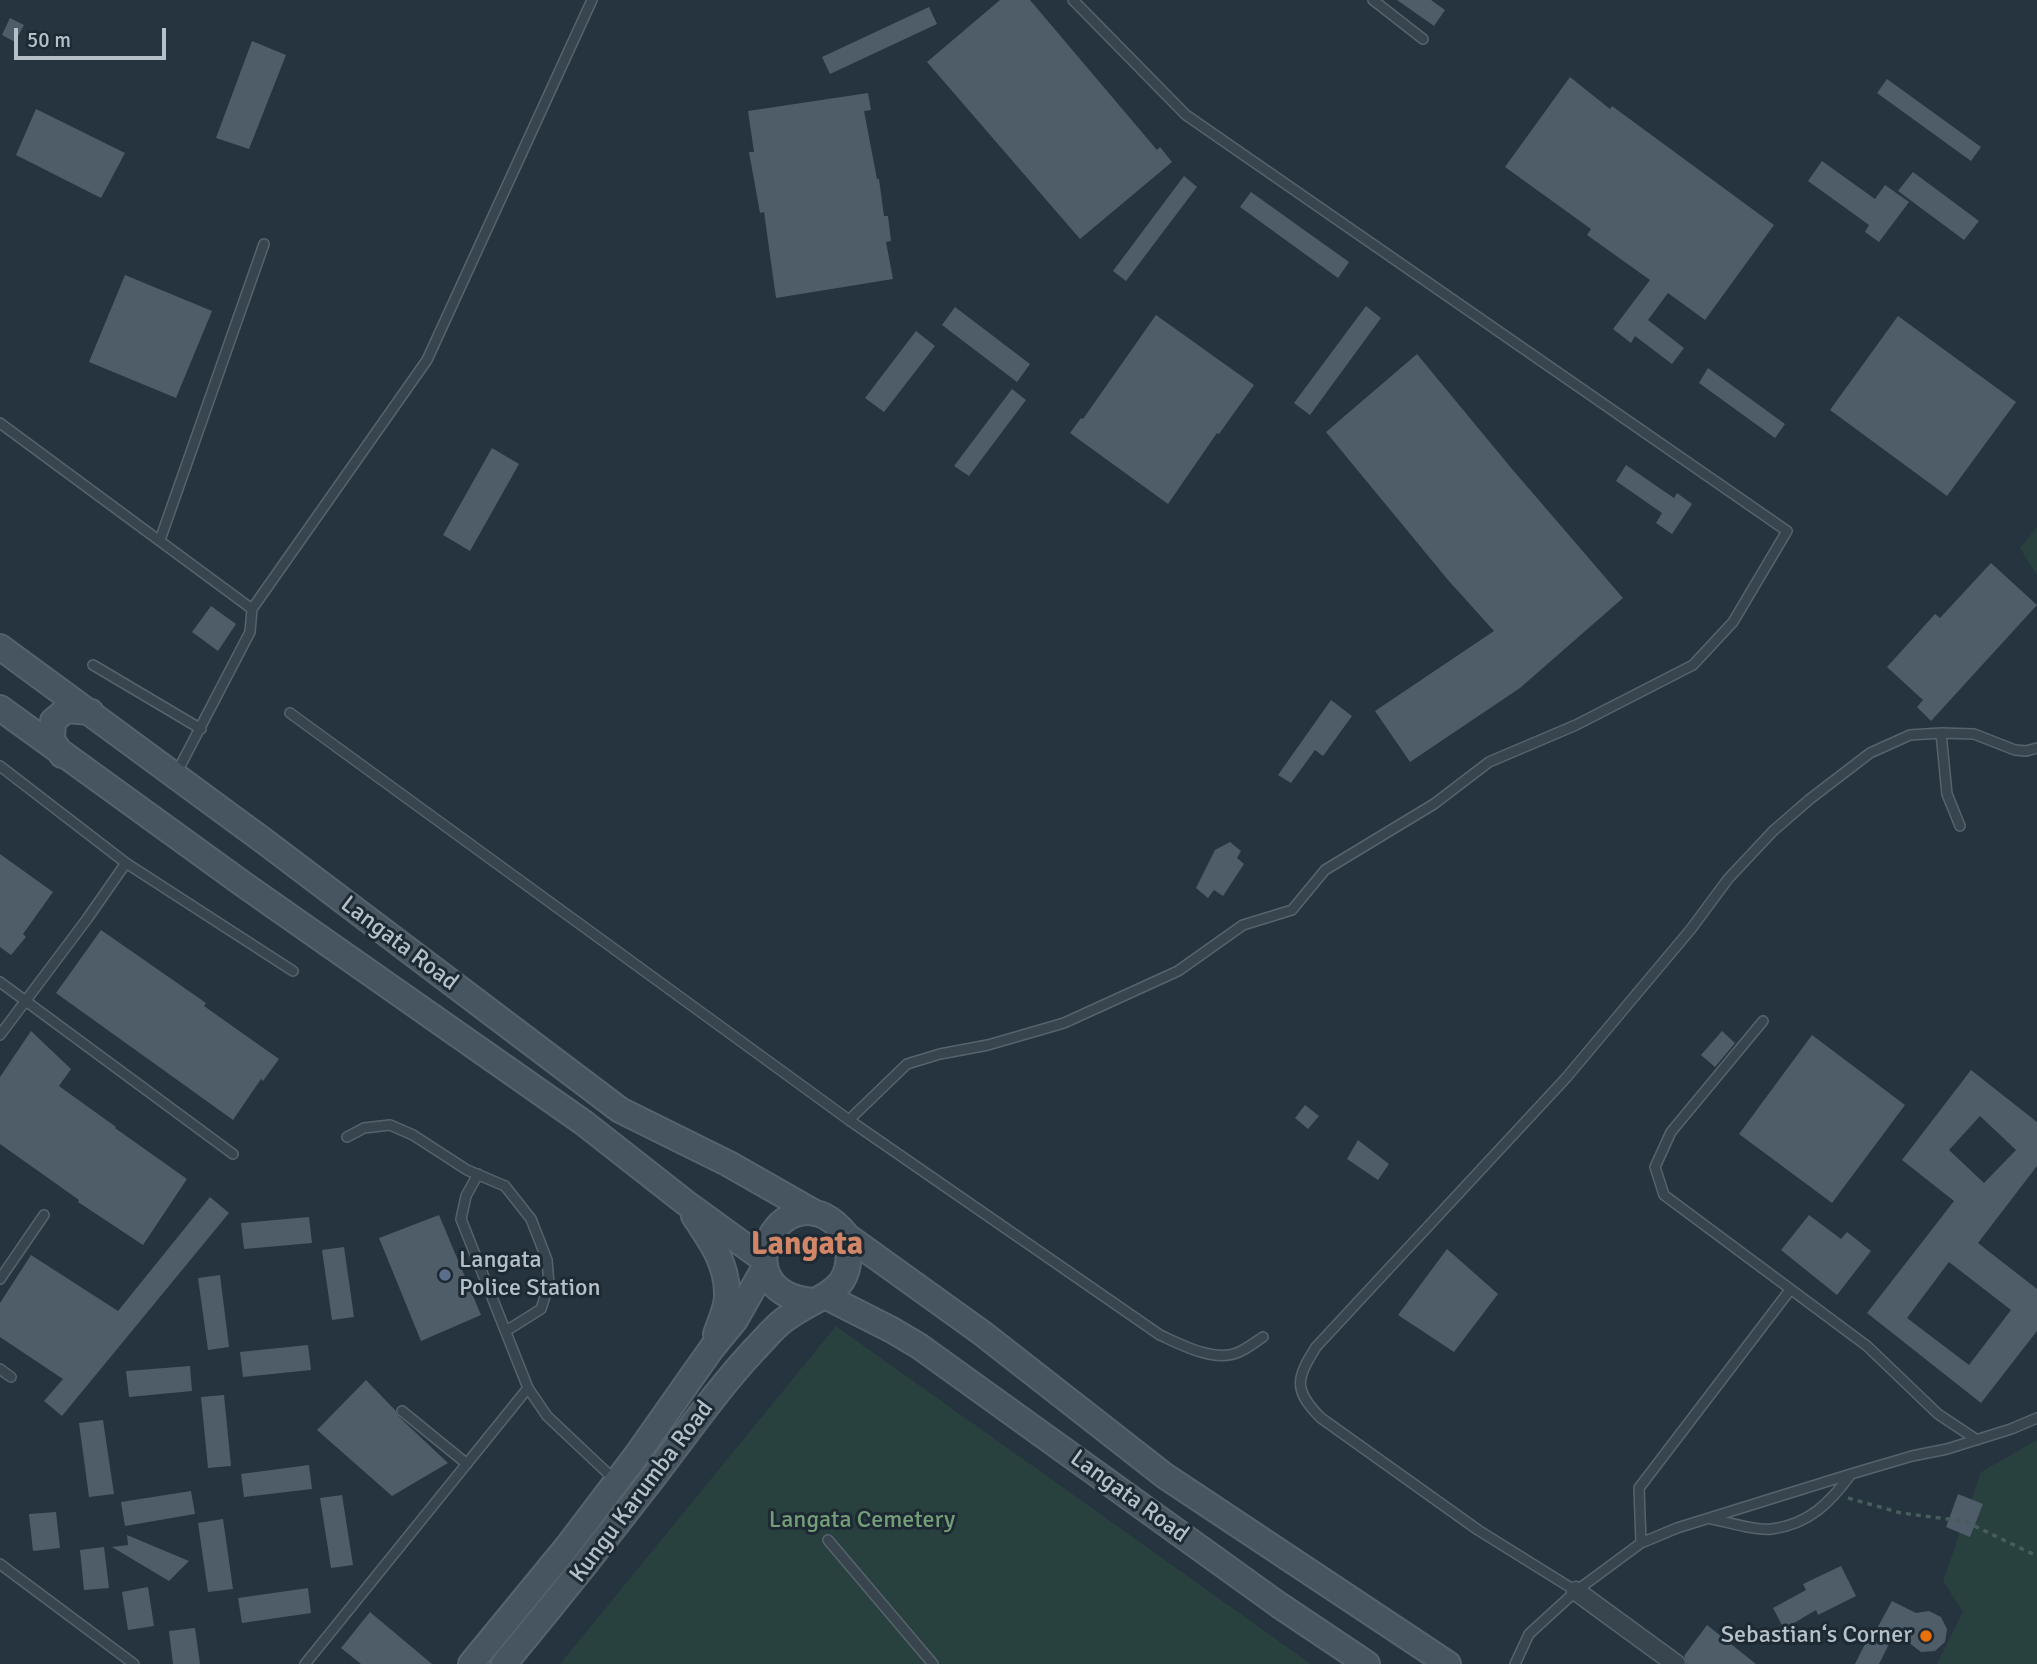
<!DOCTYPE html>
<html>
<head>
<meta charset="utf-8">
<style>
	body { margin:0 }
	#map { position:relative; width:2037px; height:1664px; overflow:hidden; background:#25343e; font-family:Signika,sans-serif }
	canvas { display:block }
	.scale { position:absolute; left:14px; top:28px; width:152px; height:32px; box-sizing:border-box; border:4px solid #b6c0c9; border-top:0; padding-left:9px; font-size:21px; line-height:24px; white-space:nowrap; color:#b6c0c9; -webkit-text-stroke:5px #1e2a33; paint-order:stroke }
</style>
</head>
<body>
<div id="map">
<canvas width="2037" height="1664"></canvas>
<div class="scale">50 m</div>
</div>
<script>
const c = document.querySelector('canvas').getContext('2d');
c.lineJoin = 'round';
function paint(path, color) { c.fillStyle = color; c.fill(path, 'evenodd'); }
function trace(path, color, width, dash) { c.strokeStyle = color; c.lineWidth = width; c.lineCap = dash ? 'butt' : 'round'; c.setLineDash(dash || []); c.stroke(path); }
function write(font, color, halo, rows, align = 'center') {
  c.font = font + ' Signika,sans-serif'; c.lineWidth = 6; c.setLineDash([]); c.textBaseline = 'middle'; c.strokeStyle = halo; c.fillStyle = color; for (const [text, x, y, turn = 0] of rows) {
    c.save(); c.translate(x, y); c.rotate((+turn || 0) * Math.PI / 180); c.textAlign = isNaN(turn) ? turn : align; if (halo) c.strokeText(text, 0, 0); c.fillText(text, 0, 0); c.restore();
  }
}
const green = new Path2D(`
	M2037,527V576L2020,548Z
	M836,1326L1311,1664H560Z
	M2037,1440V1664H1937L1963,1612L1943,1581L1981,1472Z`);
const building = new Path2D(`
	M1000,0H1030L1157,150L1160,147L1172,162L1080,239L927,62Z
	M1397,0H1431L1445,10L1434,26Z
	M929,7L937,24L830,74L822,57Z
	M10,18L24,25L15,42L2,35Z
	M252,41L286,55L249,149L216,138Z
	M1570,77L1610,109L1612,106L1774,225L1705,320L1668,293L1648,320L1684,348L1672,364L1635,336L1631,343L1613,329L1650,280L1587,235L1591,229L1505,167Z
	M1887,79L1981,147L1971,161L1877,93Z
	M868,93L871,110L864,111L877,179H879L884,216H888L891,241L886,242L893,279L776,298L764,212L760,213L749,152H754L748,111Z
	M36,109L125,153L101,198L16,155Z
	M1822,161L1875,199L1885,185L1909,202L1879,242L1865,232L1869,225L1808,181Z
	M1913,172L1979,221L1964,240L1898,191Z
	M1184,176L1197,187L1126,281L1113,271Z
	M1251,192L1349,262L1338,278L1240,207Z
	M125,275L212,311L176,398L89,362Z
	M1366,306L1381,318L1310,415L1294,403Z
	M955,307L1030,364L1017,382L942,325Z
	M1156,315L1254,385L1219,434L1217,433L1168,504L1070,433L1081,418L1083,419Z
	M1898,316L2016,402L1947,496L1830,410Z
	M916,331L935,346L884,412L865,398Z
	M1417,354L1512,469L1623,598L1520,688L1410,762L1375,711L1494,631L1448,580L1326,432Z
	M1708,368L1785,424L1775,438L1699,383Z
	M1012,389L1026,400L969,476L954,466Z
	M492,448L519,464L470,551L443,535Z
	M1626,465L1674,498L1677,493L1692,504L1672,534L1656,523L1662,513L1616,481Z
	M1991,563L2037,605L1931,721L1917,707L1923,700L1887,667L1935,614L1940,618Z
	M211,606L236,624L218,651L192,632Z
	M1331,700L1352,716L1323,756L1315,750L1291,783L1278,775Z
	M1230,842L1241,851L1237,858L1244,864L1223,896L1214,890L1208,898L1196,888L1215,850Z
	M0,854L53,892L23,934L26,937L11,955L0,947Z
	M101,930L206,1003L204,1006L279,1059L263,1081L261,1079L233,1120L56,993Z
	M31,1031L71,1069L59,1086L116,1127L115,1128L187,1179L143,1245L78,1202L79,1200L0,1144V1077Z
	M1722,1031L1735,1043L1715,1067L1701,1055Z
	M1812,1035L1905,1105L1832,1203L1739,1134Z
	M1971,1070L2037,1122V1166L1978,1243L2037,1289V1331L1981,1403L1867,1313L1954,1201L1902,1160ZM1980,1116L2016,1150L1984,1183L1949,1150ZM1949,1262L2011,1310L1969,1365L1907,1318Z
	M1305,1105L1319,1116L1308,1129L1295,1118Z
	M1358,1140L1389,1164L1378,1180L1347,1159Z
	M210,1197L229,1213L62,1416L44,1401L63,1379L0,1337V1303L31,1255L118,1311Z
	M439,1215L481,1315L421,1341L379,1238Z
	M1809,1215L1841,1239L1847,1232L1871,1251L1837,1295L1781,1250Z
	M309,1217L312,1243L244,1249L241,1223Z
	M344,1247L354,1317L332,1320L322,1250Z
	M1447,1249L1498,1294L1454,1352L1398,1315Z
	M220,1275L229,1347L208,1350L198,1278Z
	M308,1345L311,1370L243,1377L240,1352Z
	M190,1366L192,1391L129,1397L126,1371Z
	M366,1380L395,1410L398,1416L448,1463L392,1496L317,1430Z
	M224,1395L231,1466L208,1468L201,1397Z
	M103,1420L114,1494L89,1497L79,1423Z
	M309,1465L312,1489L244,1497L241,1474Z
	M191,1491L195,1514L125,1526L121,1502Z
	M1958,1494L1983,1504L1970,1537L1946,1527Z
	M342,1495L353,1565L331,1568L320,1498Z
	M56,1512L60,1548L33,1551L29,1514Z
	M223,1519L233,1589L208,1592L198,1523Z
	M127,1535L189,1561L169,1581L112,1547L128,1545Z
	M104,1547L109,1588L84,1590L80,1550Z
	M1841,1566L1856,1596L1818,1615L1816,1610L1784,1629L1773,1608L1806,1590L1803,1584Z
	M148,1587L154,1626L128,1630L122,1592Z
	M308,1588L311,1613L242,1623L238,1598Z
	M1892,1601L1916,1613L1929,1611L1941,1617L1947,1629L1945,1642L1935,1651L1921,1652L1895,1632L1879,1664H1855L1872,1630L1874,1634Z
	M370,1612L432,1664H361L341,1648Z
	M1707,1625L1756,1664H1687L1684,1656Z
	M195,1628L200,1664H173L169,1631Z`);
const path = new Path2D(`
	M1848,1498L1901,1513L1964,1521L2037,1556`);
const lane = new Path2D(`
	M1373,0L1423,39
	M0,423L252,609
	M160,540L264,244
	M93,665L201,729
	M290,713L849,1120L1160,1335C1182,1345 1215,1363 1239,1352C1248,1348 1255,1342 1263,1337
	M1941,733L1947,794L1960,826
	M0,766L126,863L293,971
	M176,774L250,632L252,609L427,360L592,0
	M0,982L233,1154
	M1763,1021L1671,1132L1655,1167L1664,1195L1867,1346L1938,1414L1977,1440
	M0,1035L87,919L126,863
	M849,1120L907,1064L940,1054L988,1045L1064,1023L1178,971L1243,925L1292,910L1325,870L1434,804L1489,762L1576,725L1693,665L1733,622L1787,531L1186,115L1073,0
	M347,1137L364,1128L390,1125L413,1135L467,1170L505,1186L531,1219L547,1260L549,1284L541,1309L506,1331
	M478,1174L466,1196L461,1219L528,1388L547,1416L616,1481
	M0,1279L44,1215
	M0,1369L11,1377
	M402,1411L467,1464
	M1712,1519C1728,1522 1756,1531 1772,1529C1809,1524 1830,1503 1851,1474
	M828,1540L933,1664
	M1641,1543L1639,1488L1790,1290
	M0,1564L134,1664
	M1576,1591L1478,1530L1321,1418C1293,1390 1296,1379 1316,1347L1566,1078L1691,929L1728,879L1773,831L1810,799L1870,753L1910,735L1941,733L1974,734L2015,750L2026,751L2037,748
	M305,1664L528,1388
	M1515,1664L1529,1634L1576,1591L1641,1543L1677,1528L1851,1474L1912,1456L1947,1449L2011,1429L2037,1418`);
const street = new Path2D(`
	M1576,1591L1676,1664`);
const secondary = new Path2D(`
	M0,647L264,841L620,1110L729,1164L815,1213
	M0,708L243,884L584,1123L686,1203L763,1259
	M62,755L52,740L53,721L66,710L91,712
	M694,1216C711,1241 728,1265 727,1296C727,1308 720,1322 716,1334
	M825,1296L892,1330L919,1346L1279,1605L1367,1664
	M813,1301C714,1292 788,1159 847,1236L982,1333L1165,1476L1448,1664
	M471,1664L567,1547L636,1456L712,1348L735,1320L765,1267
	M504,1664C553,1605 601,1545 648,1484C683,1439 715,1392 754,1350C764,1340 773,1328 784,1320C823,1291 857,1295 847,1236`);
const markers = [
	[445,1275,7,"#5c6f8a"],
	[1926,1636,7,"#e8710a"]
];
const streetNames = [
	["Langata Road",399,944,37],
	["Kungu Karumba Road",642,1492,-53],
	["Langata Road",1129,1497,36]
];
const poiNames = [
	["Langata",459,1261],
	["Police Station",459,1289],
	["Sebastian‘s Corner",1912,1636,"right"]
];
const parkNames = [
	["Langata Cemetery",862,1521]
];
const districtNames = [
	["Langata",807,1246]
];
paint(green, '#28413f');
paint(building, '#4f5d69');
trace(lane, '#57636c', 12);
trace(street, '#57636c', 21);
trace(secondary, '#57636c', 28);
trace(path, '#475d5c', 3.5, [5, 5]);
trace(lane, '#39454e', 9);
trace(street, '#39454e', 18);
trace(secondary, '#475561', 24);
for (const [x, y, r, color] of markers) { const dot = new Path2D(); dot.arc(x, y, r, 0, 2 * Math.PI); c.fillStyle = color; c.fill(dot); trace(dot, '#1e2a33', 2.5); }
write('24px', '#b6c0c9', '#1e2a33', streetNames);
write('24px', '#b6c0c9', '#1e2a33', poiNames, 'left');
write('24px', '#749e78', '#1e2a33', parkNames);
write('bold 32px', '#d18668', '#1e2a33', districtNames);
</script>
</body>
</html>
